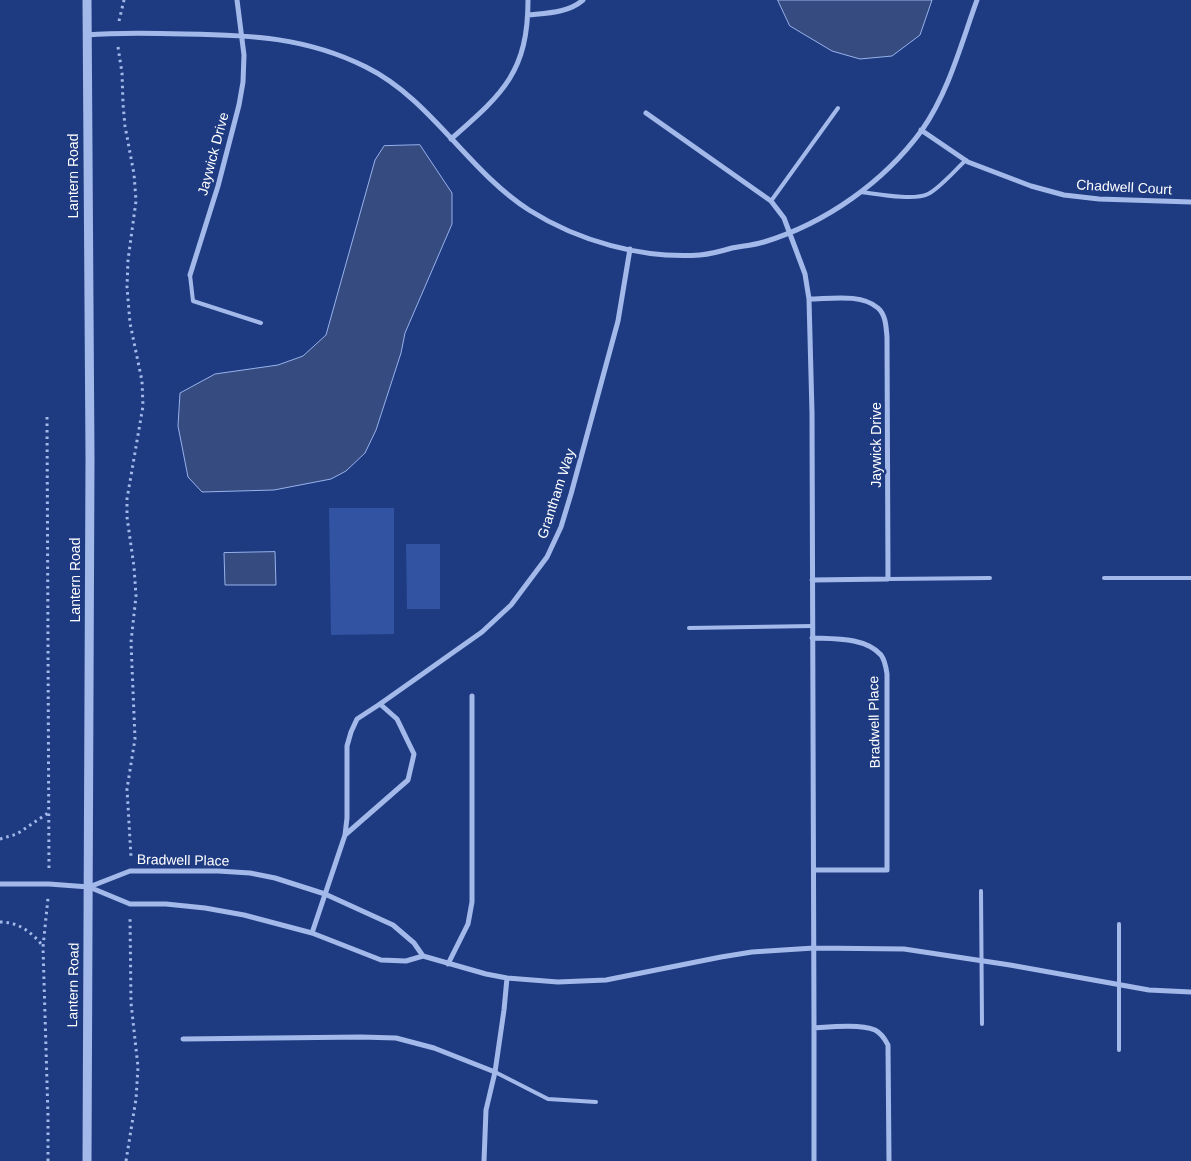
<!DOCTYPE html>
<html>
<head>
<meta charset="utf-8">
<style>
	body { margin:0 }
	canvas { display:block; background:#1e3b82 }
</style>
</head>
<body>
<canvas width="1191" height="1161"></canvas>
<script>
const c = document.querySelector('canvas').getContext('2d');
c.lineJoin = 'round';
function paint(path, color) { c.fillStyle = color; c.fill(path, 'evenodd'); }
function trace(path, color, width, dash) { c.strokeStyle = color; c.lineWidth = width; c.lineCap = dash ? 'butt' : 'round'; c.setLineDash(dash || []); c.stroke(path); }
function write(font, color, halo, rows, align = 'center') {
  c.font = font + ' Arial,sans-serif'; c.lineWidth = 5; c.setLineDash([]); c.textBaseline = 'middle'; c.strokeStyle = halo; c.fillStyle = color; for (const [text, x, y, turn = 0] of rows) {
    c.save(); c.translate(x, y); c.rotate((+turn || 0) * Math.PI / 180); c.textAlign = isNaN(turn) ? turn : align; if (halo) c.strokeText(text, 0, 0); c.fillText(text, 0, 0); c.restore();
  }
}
const green = new Path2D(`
	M329,508H394V634L331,635Z
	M406,544H440V609H407Z`);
const water = new Path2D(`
	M778,0H932L920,35L892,56L860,59L832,51L790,26Z
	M420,145L452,193V224L405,333L401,353L376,430L365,453L346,471L331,479L274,490L202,492L188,477L178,426L180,393L215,374L278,365L303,356L326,335L375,160L384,146Z
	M275,552L276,585H225L224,553Z`);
const path = new Path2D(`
	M119,21L124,0
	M118,47L122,73L123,104L125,126L134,174L136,201L128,260L127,287L130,323L142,381L143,406L127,499V517L134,567L136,596L131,642L135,739L127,789L131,857
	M47,417L49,871
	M0,839L17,834L48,813
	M0,922C19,922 31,932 43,946
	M48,1161V1116L43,947L48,898
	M126,1161L136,1099L138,1067L131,1003L130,918`);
const service = new Path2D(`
	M861,192C877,194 914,201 928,194C940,188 956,169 966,160
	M771,201L838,108
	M190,275L193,301L261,323
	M1104,578H1191
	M888,579L990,578
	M689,628L812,626
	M981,891L982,1024
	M1119,1050V924
	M495,1072L548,1099L596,1102`);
const minor = new Path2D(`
	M528,15C547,13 568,13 583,0
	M87,35C120,32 152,33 185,34C250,35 306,37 366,67C431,99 467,170 529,210C578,241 642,259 700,255C711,254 722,251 732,248C743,246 754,245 764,242C826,223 884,182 922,130C949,91 961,44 977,0
	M646,113L771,201L784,218L805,274L809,299L812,413L814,1028
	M921,130L968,162L1031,186L1064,195L1099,199L1191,202
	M451,139C502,94 528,73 528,0
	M190,275L218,186L239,105L243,82L244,55L237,0
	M809,299C829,299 861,293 878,308C886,315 886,327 887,337L888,579L812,580
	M812,638C834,639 865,637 881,655C885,660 886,667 887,674V870H814
	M345,835L408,780L414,754L397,719L380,704
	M0,884H49L89,887L130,904H166L205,908L244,915L312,933L381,960L406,961L423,956L486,974L507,978L558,982L606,980L721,957L752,952L814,948L904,949L1010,965L1149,990L1191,992
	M89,887L130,871H218L250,873L275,878L325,894L393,925L414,943L423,956
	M312,933L345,835L347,818V746L351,732L357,719L380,704L482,632L511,605L547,557L561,527L571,494L618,321L630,249
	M448,964L468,924L472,902V696
	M183,1039L361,1037L396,1038L434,1048L495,1072
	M484,1161L486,1110L495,1072L504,1010L507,978
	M814,1161V1028C830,1027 860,1024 875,1030C881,1033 885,1039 888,1045L889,1161`);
const tertiary = new Path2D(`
	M87,1161L90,458L87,0`);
const streetNames = [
	["Jaywick Drive",214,154,-75],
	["Lantern Road",74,176,-90],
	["Chadwell Court",1124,188,3],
	["Jaywick Drive",877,445,-90],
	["Grantham Way",557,494,-72],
	["Lantern Road",76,580,-90],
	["Bradwell Place",875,722,-91],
	["Bradwell Place",183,861,1],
	["Lantern Road",74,985,-89]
];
paint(green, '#3153a1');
paint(water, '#364c81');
trace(water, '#97b2eb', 1);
trace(path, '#a3b9e9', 3, [2.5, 4]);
trace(service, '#a3b9e9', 4);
trace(minor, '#a3b9e9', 5);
trace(tertiary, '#a3b9e9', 9);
write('14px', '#fff', '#1e3b82', streetNames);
</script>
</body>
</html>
